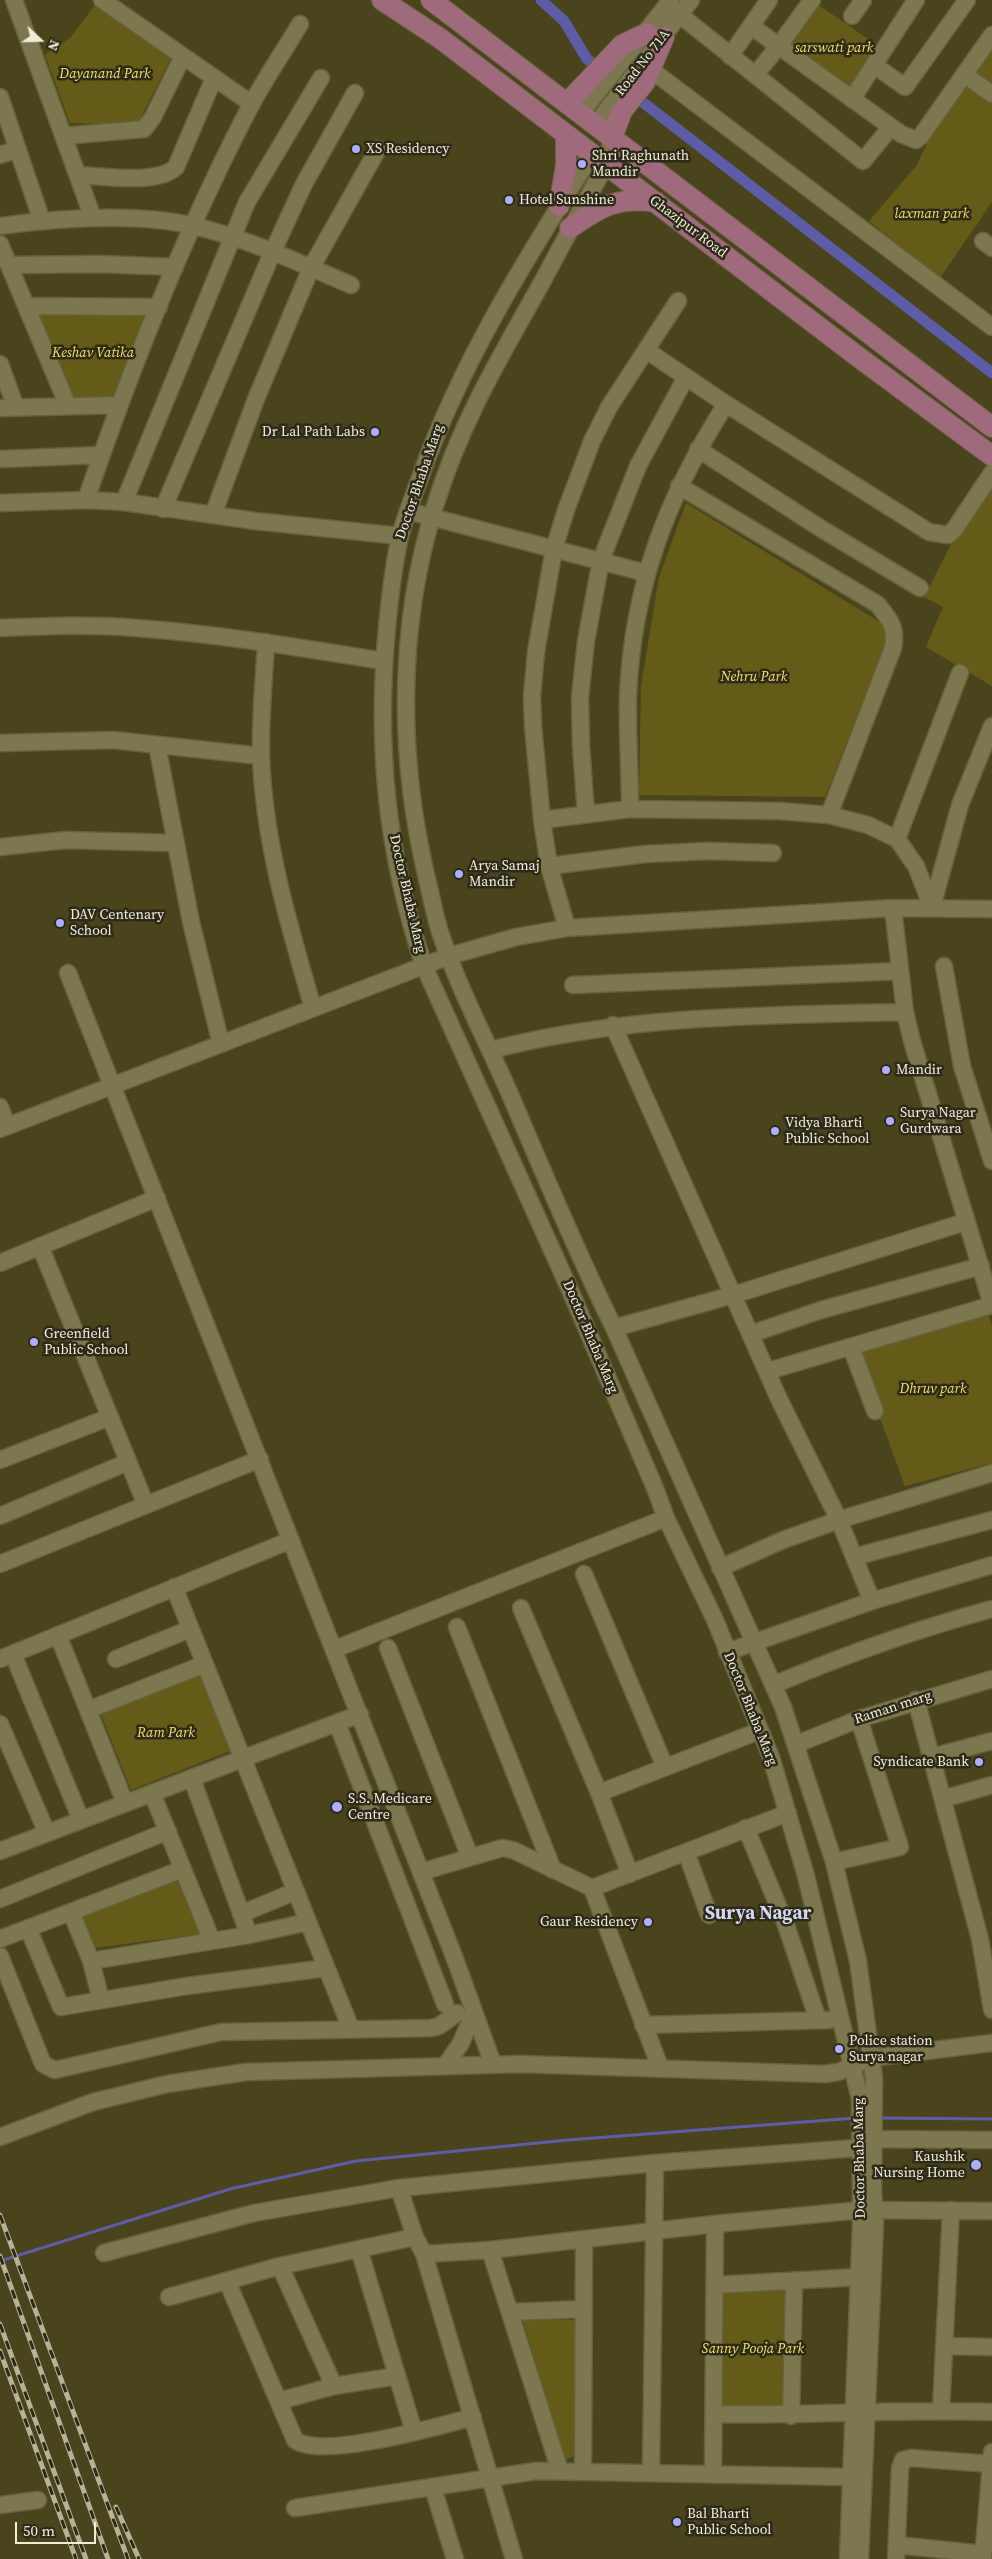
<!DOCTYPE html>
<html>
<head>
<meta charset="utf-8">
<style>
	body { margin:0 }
	#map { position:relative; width:992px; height:2559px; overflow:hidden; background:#4a441c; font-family:"Source Serif 4",serif }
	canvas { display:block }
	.north { position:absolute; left:15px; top:15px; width:50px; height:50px; -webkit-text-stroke:4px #2d2a19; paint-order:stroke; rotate:111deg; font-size:14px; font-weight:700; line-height:20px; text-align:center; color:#efedd6 }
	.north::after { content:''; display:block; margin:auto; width:18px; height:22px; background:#efedd6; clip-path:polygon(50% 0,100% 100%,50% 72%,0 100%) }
	.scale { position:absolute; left:15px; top:2522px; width:81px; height:22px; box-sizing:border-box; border:2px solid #efedd6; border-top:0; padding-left:6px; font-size:15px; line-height:18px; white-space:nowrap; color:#efedd6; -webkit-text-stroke:4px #2d2a19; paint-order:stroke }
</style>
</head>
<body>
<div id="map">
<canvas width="992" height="2559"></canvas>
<div class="north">N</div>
<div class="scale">50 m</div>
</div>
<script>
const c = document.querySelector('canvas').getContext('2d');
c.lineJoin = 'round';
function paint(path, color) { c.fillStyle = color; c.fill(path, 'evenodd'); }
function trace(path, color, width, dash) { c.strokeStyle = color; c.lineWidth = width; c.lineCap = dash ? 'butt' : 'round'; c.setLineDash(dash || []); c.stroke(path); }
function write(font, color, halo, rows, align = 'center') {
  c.font = font + ' "Source Serif 4",serif'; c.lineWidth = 5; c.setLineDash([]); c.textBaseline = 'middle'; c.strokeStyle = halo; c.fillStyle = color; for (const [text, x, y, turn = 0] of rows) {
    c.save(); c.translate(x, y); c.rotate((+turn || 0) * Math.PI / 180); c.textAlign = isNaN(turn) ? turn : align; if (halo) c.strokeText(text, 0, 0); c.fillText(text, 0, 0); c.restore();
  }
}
const green = new Path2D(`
	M817,4L880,47L850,91L787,49Z
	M94,6L171,58L137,125L70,123L45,55L71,37Z
	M992,48V202L940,278L869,221L916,166L927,144Z
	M38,315H147L116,397H71Z
	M983,482L992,490V686L926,647L943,607L924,597Z
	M686,503L891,629L825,797L639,795L641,686L659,577Z
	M988,1312L992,1326V1463L905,1486L855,1350Z
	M200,1675L230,1751L131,1790L101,1714Z
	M177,1881L200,1934L95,1948L79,1915Z
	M784,2290L783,2406H721L723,2292Z
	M522,2318L576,2320L574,2456L565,2460Z`);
const stream = new Path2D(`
	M878,2118L992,2119
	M0,2261L230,2189L356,2161L568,2140L856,2118`);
const canal = new Path2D(`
	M541,0L564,21L587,59L992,373`);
const minor = new Path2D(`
	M14,0L93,218
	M102,0L252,104
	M680,15L863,161L891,127
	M852,16L863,0
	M751,26L901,134L916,140L921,136L992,35
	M730,56L769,0
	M874,65L905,87L967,0
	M650,69L992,327
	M755,75L778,47L812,0
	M965,75L992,94
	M0,97L42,221
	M852,99L916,0
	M580,114L671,0
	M595,125L691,0
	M63,136L144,129L153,117L183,56
	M612,138L606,165C583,205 562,245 540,286C499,359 460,424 435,506C397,628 398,760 428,883C432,900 435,916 440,932C459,990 488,1043 512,1099C545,1176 577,1253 614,1328L783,1707L834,1862L858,1961L874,2078L873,2192L875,2224L860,2559
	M592,154C527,257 462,360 421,475C414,495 405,516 400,537C393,566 390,597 387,627C376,745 386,852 424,966L570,1290L655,1488L666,1518L715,1620L771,1757L806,1876L860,2099L861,2223L848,2559
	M0,155L18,149
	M78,175C103,176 158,185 176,167L214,78
	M0,226C60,218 134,212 194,226C249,239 299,263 351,285
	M983,241L992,248
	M0,244L68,406
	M10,265L101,264L175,267
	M27,306L159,307
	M646,350L726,404L929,532L948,535L954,530L992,473
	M0,364L16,408
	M0,408L119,405
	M698,449L820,528L920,588
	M0,459L101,455
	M679,486L877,604C890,619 897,628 893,648L829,815
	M86,500C132,365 185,231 251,105C266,77 284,51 300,24
	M124,502L247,202L321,78
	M0,503L86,500L124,502L255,521L400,536
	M163,509L273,251L304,184L355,93
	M408,511L646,573
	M213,515L256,399L311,268L378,149
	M0,628C45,626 91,624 136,628C219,634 302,648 384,661
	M266,642C264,680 260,719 261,756C264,843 289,925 313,1008
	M0,743L113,740L261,756
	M157,745L191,922L221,1044
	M630,809C630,772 627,733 628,695C633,585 667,497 726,404
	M586,814L581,745L580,697L586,641L601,560L638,466L686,377
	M542,820L630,809L780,811L829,815L868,825L897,839L916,866L932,907
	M897,839L960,673
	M0,847L66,840L175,843
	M549,866L645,854L709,851L773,853
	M932,907L960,805L992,726
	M893,908L905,1012L912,1041L992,1305
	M567,928L549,866L542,820L533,726L532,696L536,652L548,583L554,549L566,510L592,441L609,407L678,301
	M944,966L962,1066L992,1161
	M68,973L455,1959L493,2064
	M573,985L900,971
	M613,1025L779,1399L839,1520L872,1601
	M491,1050C626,1015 766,1015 905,1012
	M0,1107L7,1126
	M0,1129L449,956L516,937L567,928L893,908L992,909
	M40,1246L146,1505
	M0,1263L157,1198
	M614,1328L733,1295L965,1222
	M751,1334L821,1310L981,1266
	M851,1347L875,1411
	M768,1371L992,1305
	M0,1460L110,1417
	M0,1516L128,1462
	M854,1557L992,1520
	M0,1564L260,1459
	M720,1568L783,1540L839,1520L992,1473
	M584,1574L665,1767
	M174,1587L351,2029
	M521,1608L599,1793L630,1874
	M457,1627L553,1870
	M58,1635L125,1803
	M388,1648L470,1857
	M335,1649L666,1518
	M727,1652L872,1601L992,1565
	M13,1654L81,1820
	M0,1659L291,1540
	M116,1659L190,1629
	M773,1685C845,1655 917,1629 992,1609
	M916,1700L980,1939L992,2010
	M88,1710L205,1664
	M337,1723L445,2004
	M0,1724L47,1833
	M797,1744L859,1719L992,1679
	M932,1757L992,1741
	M192,1779L249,1935
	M152,1793L212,1941
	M599,1793L759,1731
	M943,1799L992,1785
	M746,1828L786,1925L818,2020
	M0,1851L360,1714
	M686,1852L709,1915
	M834,1862L900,1847L859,1719
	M421,1872L502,1848L513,1850L592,1888L660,2067
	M592,1888L788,1813
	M0,1899L168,1831
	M71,1912L91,1961L249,1935L308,1922
	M241,1914L296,1891
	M28,1928L61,2007L187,1986L326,1968
	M0,1939L183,1869
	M0,1956L43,2064L55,2070L221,2032L431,2028L439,2026L457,2013
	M91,1961L101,2000
	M643,2025L829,2020
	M445,2066L461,2043L474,2012
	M0,2137L93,2102L167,2084L246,2072L520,2064L825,2074L838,2072L871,2058L992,2043
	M863,2139L992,2140
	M399,2188L415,2237L424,2254L514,2559
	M359,2249L414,2432
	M490,2250L560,2471
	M104,2253L254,2213L399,2188L655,2163L870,2147
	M424,2254L490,2250L715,2224L861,2210L992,2211
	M280,2266L334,2386L397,2376
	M227,2281L295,2440C322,2460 439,2426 473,2417
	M715,2285L859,2277
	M169,2297L280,2266L415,2237
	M511,2312L584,2309
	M944,2346L992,2347
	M279,2401L334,2386
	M941,2410L951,2210
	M714,2414C807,2416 899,2409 992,2412
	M791,2416L794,2280
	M583,2471L584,2239
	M651,2473L655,2163
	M713,2475L715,2224
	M433,2488L455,2559
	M0,2505L38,2500
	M295,2508L536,2471L851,2477
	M897,2545L983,2554
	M896,2559L900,2468L903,2460L911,2458L992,2464
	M983,2559L992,2452`);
const major = new Path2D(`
	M382,0L441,39L857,356L992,456
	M431,0L992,427
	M567,103L622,45L647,33
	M612,138L622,111L645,82L664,37
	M559,206L566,165V135
	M570,228C600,207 618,196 656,202`);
const rail = new Path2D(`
	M0,2215L128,2559
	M0,2256L108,2559
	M0,2324L86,2559
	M0,2351L76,2559
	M116,2507L139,2559`);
const markers = [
	[356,149,5,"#acaffb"],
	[582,164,5,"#acaffb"],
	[509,200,5,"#acaffb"],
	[375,432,5,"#acaffb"],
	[459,874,5,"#acaffb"],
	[60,923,5,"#acaffb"],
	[886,1070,5,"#acaffb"],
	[890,1121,5,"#acaffb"],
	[775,1131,5,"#acaffb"],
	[34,1342,5,"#acaffb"],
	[979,1762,5,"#acaffb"],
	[337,1807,6,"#acaffb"],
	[648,1922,5,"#acaffb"],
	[839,2049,5,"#acaffb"],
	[976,2165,6,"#acaffb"],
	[677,2522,5,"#acaffb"]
];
const parkNames = [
	["sarswati park",834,48],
	["Dayanand Park",105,74],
	["laxman park",932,214],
	["Keshav Vatika",93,353],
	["Nehru Park",754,677],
	["Dhruv park",933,1389],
	["Ram Park",166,1733],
	["Sanny Pooja Park",753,2349]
];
const streetNames = [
	["Road No 71A",643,63,-52],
	["Ghazipur Road",688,227,37],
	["Doctor Bhaba Marg",420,482,-71],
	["Doctor Bhaba Marg",407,894,77],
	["Doctor Bhaba Marg",590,1337,67],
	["Raman marg",893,1708,-18],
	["Doctor Bhaba Marg",750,1709,68],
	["Doctor Bhaba Marg",860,2158,-91]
];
const poiNames = [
	["XS Residency",366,149],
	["Shri Raghunath",592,156],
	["Mandir",592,172],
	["Hotel Sunshine",519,200],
	["Dr Lal Path Labs",365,432,"right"],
	["Arya Samaj",469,866],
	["Mandir",469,882],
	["DAV Centenary",70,915],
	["School",70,931],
	["Mandir",896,1070],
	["Surya Nagar",900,1113],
	["Gurdwara",900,1129],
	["Vidya Bharti",785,1123],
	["Public School",785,1139],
	["Greenfield",44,1334],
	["Public School",44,1350],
	["Syndicate Bank",969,1762,"right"],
	["S.S. Medicare",348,1799],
	["Centre",348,1815],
	["Gaur Residency",638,1922,"right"],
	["Police station",849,2041],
	["Surya nagar",849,2057],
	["Kaushik",965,2157,"right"],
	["Nursing Home",965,2173,"right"],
	["Bal Bharti",687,2514],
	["Public School",687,2530]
];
const districtNames = [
	["Surya Nagar",758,1914]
];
paint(green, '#645b18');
trace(stream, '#5d5da7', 3);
trace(canal, '#5d5da7', 11);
trace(minor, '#65613c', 19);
trace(major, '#65613c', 22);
trace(minor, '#7c774e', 16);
trace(major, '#9f6a7c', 20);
trace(rail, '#b5b295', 5);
trace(rail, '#2d2a19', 3, [9]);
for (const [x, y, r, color] of markers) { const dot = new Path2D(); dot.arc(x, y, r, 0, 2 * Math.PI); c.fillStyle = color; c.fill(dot); trace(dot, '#2d2a19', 2); }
write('italic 14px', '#f1e064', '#2d2a19', parkNames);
write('14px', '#efedd6', '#2d2a19', streetNames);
write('14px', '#efedd6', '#2d2a19', poiNames, 'left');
write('bold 19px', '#d4d7f4', '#2d2a19', districtNames);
</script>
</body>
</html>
